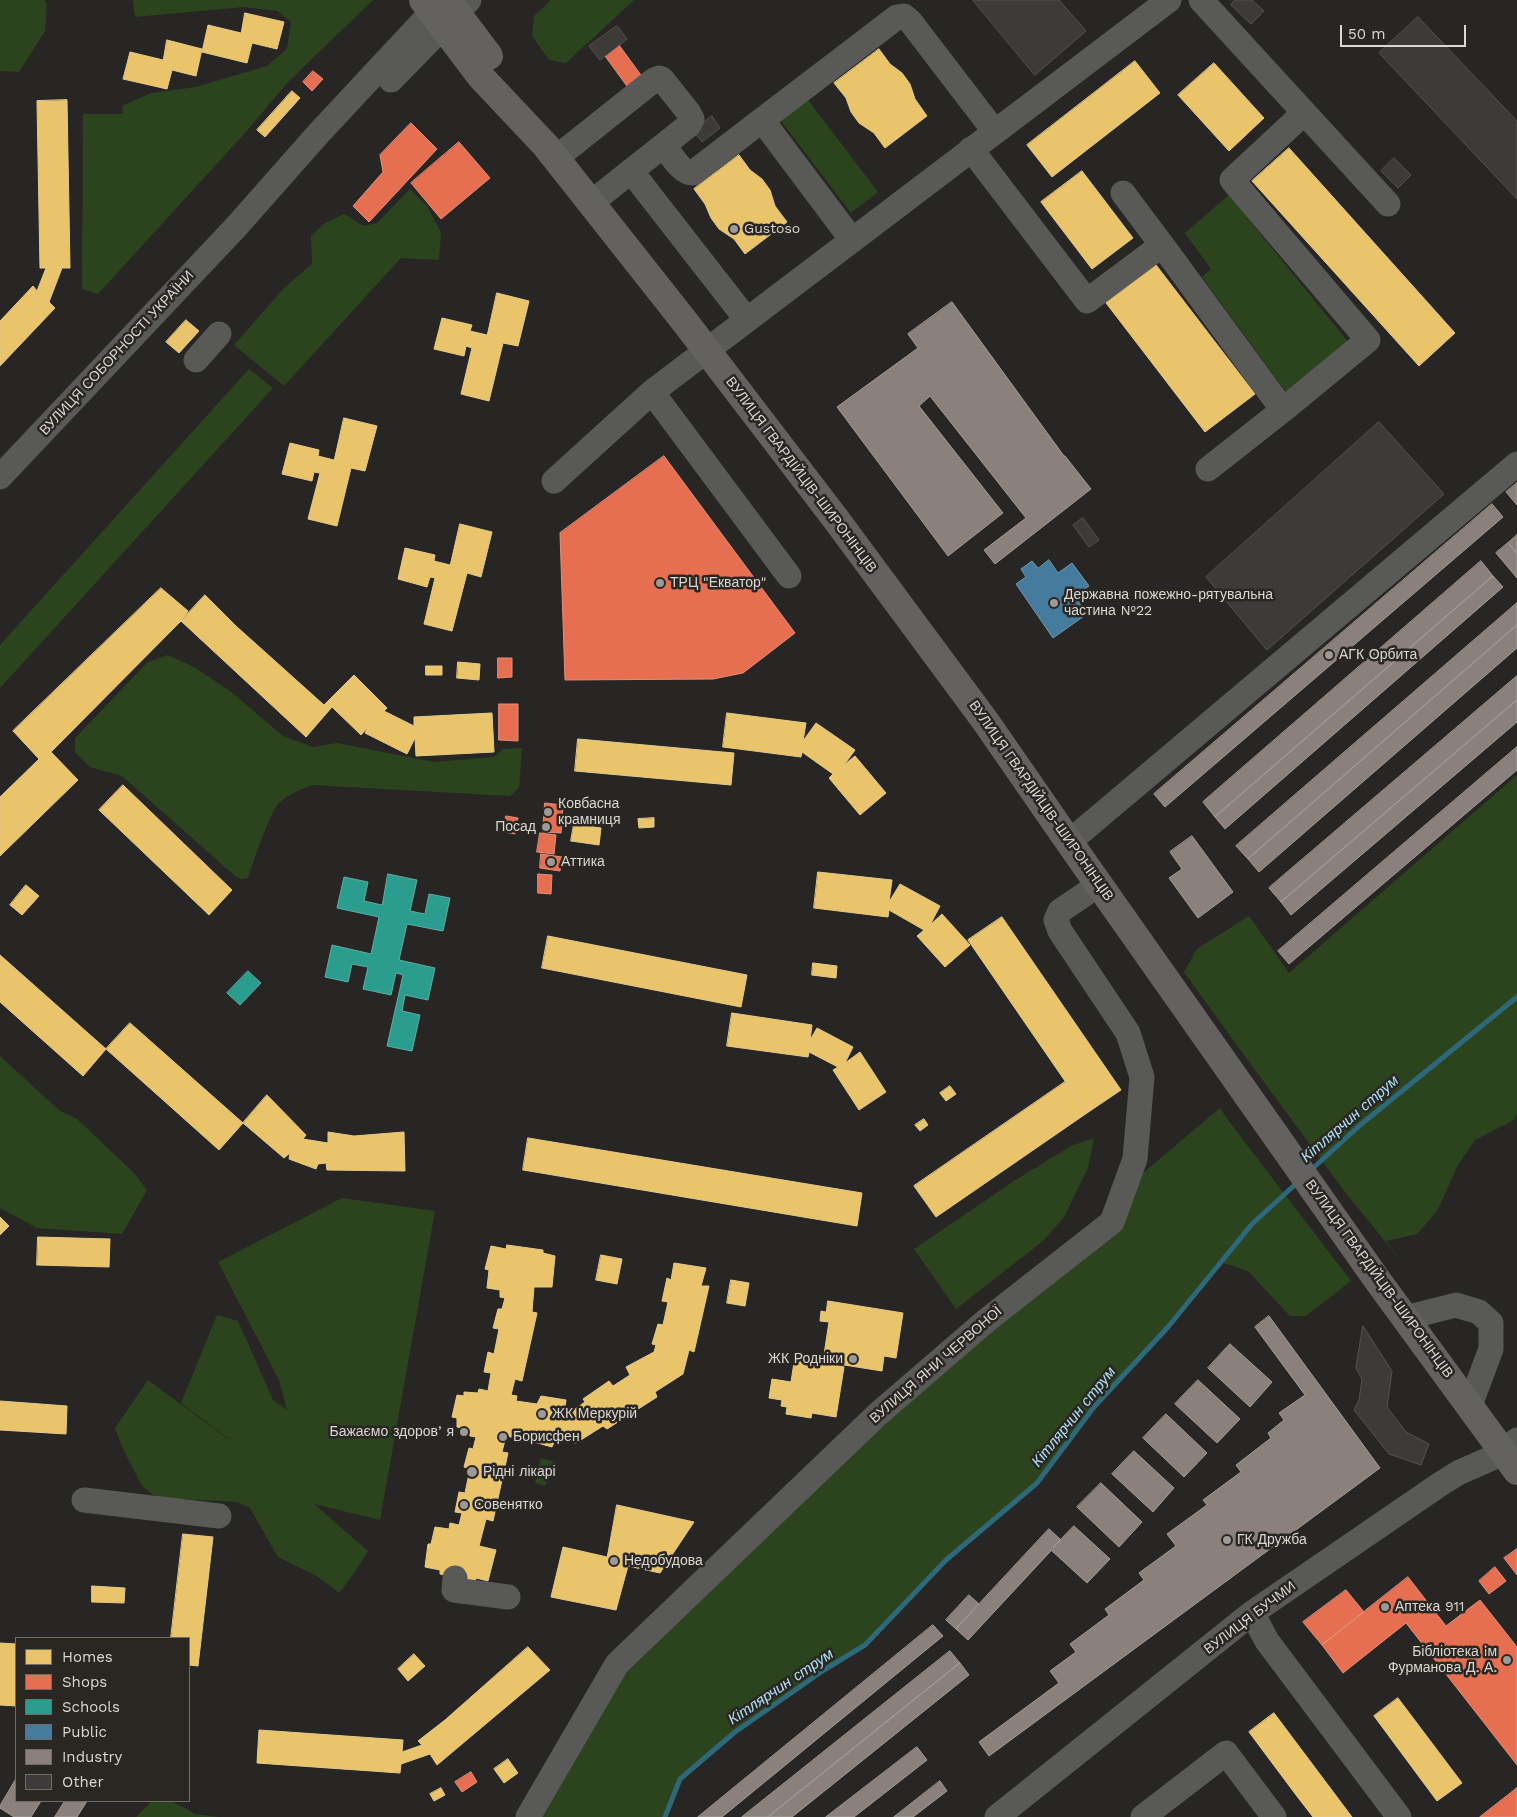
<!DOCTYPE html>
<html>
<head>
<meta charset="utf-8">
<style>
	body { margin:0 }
	#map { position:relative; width:1517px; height:1817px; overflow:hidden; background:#282624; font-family:"Work Sans",sans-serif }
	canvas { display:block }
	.legend { position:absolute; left:15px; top:1637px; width:175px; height:165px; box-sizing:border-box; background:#2a2622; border:1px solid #706d69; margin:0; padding:6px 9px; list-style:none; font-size:15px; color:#dad7d4 }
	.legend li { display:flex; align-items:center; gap:10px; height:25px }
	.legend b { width:25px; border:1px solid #706d69 }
	.scale { position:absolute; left:1340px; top:25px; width:126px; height:22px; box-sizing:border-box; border:2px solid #dad7d4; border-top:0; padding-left:6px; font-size:15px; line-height:18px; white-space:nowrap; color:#dad7d4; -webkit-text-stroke:4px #2a2622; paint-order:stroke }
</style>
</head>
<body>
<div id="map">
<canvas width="1517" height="1817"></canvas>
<ul class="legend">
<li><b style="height:14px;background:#e9c46a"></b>Homes</li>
<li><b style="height:14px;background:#e76f51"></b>Shops</li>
<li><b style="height:14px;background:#2a9d8f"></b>Schools</li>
<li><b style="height:14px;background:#457b9d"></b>Public</li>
<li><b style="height:14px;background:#8a817c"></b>Industry</li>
<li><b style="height:14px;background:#3d3b3a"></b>Other</li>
</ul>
<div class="scale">50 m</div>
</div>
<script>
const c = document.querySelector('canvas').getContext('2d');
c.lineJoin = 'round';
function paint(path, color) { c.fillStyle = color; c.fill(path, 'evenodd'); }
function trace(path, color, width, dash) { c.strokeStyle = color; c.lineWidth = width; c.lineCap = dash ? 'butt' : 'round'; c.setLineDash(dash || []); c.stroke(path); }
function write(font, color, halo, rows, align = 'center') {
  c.font = font + ' "Work Sans",sans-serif'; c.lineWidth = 5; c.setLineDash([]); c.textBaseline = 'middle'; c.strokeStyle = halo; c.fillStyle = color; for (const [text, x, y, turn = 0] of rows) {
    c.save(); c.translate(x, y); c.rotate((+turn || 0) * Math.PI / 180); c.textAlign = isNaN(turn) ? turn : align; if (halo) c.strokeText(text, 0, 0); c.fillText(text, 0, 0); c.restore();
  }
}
const green = new Path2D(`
	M0,0H44L47,3L45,31L19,72L0,71Z
	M133,0H373L287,83L245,133L98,294L82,289L83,114H123L122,106L151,93L196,87L267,66L287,49L291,22L277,11L244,7L135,17Z
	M551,0H634L566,63L549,60L532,36L534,16Z
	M808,100L878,192L851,213L781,121Z
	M410,189L427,206L441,233L439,260L401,258L284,386L234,345L285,287L312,264L311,236L325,223L344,214L364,226L377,223Z
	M1229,195L1349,343L1286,392L1202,277L1211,269L1185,233Z
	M249,369L273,388L0,688V645Z
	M168,655L194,667L230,691L283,736L313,747L337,743L434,762L494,757L503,749L522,748L519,788L510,796L313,785C301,789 289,794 279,803C270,811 253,863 248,878L241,879L235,876L122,776L90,767L75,752V738L148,662Z
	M1517,775V1114L1514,1120L1475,1140L1458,1165L1437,1211L1417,1234L1386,1241L1405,1266L1345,1192L1247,1059L1184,972L1197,949L1249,916L1289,973Z
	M0,1056L60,1111L77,1119L134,1173L147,1190L122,1234L37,1228L0,1208Z
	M1220,1108L1228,1120L1351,1281L1306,1316H1290L1248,1271L1220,1262L1168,1326L1094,1406L1037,1483L945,1559L865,1645L824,1669L735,1731L679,1778L666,1814V1817H528L617,1664L1112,1222L1124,1189Z
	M1094,1138L1088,1168L1064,1217L1043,1241L956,1309L914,1249L1017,1179L1071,1146Z
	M342,1198L435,1211L380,1520L314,1504L368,1551L355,1572L339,1593L317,1576L278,1557L250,1508L238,1502L157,1498L142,1486L123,1449L115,1428L148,1380L228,1439H229L181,1403L217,1315L238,1321L273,1400L287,1410L279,1380L218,1262Z
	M541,1458L555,1462L545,1486L535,1483Z
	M152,1801H170L187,1809L195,1814L218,1817H136Z`);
const homes = new Path2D(`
	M245,13L284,22L277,49L252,43L247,63L202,52L208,25L241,33Z
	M167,40L202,49L196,76L172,70L167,89L123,79L130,52L163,60Z
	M879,49L890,64L902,73L910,84L915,99L927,116L885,148L874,133L859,123L851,112L846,98L834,83Z
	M1135,61L1160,93L1052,177L1027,145Z
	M1214,63L1264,118L1229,151L1178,95Z
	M292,91L300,98L265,137L257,130Z
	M67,100L70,268H62L49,302L55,308L0,366V321L33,286L37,291L46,268H40L37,101Z
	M1289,148L1455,333L1419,366L1252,181Z
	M739,155L750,170L762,179L770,190L775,206L787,222L745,254L734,239L719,229L711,218L705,204L694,189Z
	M1082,171L1133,238L1092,269L1041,202Z
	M1153,261L1255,394L1205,432L1103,299Z
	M497,293L529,301L518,346L503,343L489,401L461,394L472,348L466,346L464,356L434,349L442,318L472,325L470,331L487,335Z
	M186,320L199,331L179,353L166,342Z
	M344,418L377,426L365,471L351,468L337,526L308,519L320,473L314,472L312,481L282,474L290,443L319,450L318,456L334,460Z
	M460,524L492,532L481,577L467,573L452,631L424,624L435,578L430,577L427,587L398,579L405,548L435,555L434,561L450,565Z
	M161,588L188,611L181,621L51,752L78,780L0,856V797L39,759L13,731Z
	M205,595L236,626L324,705L354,675L387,708L384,711L414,726V717L492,713L494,752L416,756L415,738L407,754L365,733L368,727L361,735L332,707L306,737L181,621Z
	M458,662L480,664L479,680L457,678Z
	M426,666H442V675H426Z
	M727,713L806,723L803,741L816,723L855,750L844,765L855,756L886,793L860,815L829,778L833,774L802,752L801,757L723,747Z
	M578,739L734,753L731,785L575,771Z
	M123,785L232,890L209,915L99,810Z
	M654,818V827L639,828L638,819Z
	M574,824L601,828L599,845L571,841Z
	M818,872L892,880L889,902L900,884L940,906L930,925L942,914L970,945L945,967L917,936L924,930L889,910L888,917L814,908Z
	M26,885L39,896L22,915L10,905Z
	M1002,917L1121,1090L1087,1113L968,940Z
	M548,936L747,975L741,1007L542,968Z
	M0,955L106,1049L83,1076L0,1002Z
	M813,963L837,966L836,978L812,975Z
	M732,1013L812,1025L810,1040L817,1028L853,1047L845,1063L860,1052L886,1092L859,1110L833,1070L838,1067L809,1052L808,1057L727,1046Z
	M130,1023L243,1123L219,1150L106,1049Z
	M1065,1082L1087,1113L936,1217L914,1186Z
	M950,1086L956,1094L946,1101L940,1093Z
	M267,1095L306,1135L303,1139L328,1143V1132L354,1136L404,1132L405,1171L327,1170L326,1163L318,1164L316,1169L289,1159L290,1153L284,1158L243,1123Z
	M924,1119L928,1125L920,1131L915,1125Z
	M528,1138L862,1193L857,1226L523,1170Z
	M0,1217L9,1226L0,1235Z
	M38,1237L110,1239L109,1267L37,1265Z
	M507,1245L543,1250V1253L555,1256L552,1287H534L532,1312L537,1313L522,1381L515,1379L511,1395L517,1396L516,1401L537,1404L541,1396L566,1400L565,1407L572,1411L585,1402L583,1399L609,1381L613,1386L630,1375L626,1367L654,1352L656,1345L652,1344L658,1324L663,1325L668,1302L662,1301L667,1278L671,1280L674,1263L706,1268L701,1286H709L694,1352L689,1350L683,1374L655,1392L657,1397L607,1429L603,1426L576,1443L555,1440L552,1447L527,1440L506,1436L502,1452L508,1453L493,1521L486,1519L479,1546L496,1550L488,1581L476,1578L475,1582L440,1574V1570L425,1567L428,1544H431L435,1527L449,1529L450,1523L459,1525L462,1513L455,1512L459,1492L465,1493L470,1469L464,1467L469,1448L473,1449L476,1437L470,1436L469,1430L457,1427V1418L452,1417L457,1395L464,1396V1392L478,1393L479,1389L488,1391L491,1373L484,1372L488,1352L494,1354L499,1329L493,1328L498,1309H502L505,1298L500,1297V1290L487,1288L489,1270L485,1269L491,1246L506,1249Z
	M601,1255L622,1259L617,1284L596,1280Z
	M731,1280L749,1283L745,1306L727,1303Z
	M828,1301L903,1313L896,1358L884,1356L882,1371L838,1364V1366L844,1367L836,1417L812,1413L811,1418L786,1414L787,1407L781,1406L782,1400L769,1398L772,1379L791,1382L795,1356L823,1361L829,1322L820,1321L821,1311L826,1312Z
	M0,1401L67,1406L66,1434L0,1430Z
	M617,1505L694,1522L660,1573L628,1566L616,1610L551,1597L563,1547L607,1557Z
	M183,1534L213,1537L198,1666L189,1665V1638H171Z
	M92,1586L125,1588L124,1603L92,1602Z
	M0,1643L16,1644V1706L0,1705Z
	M528,1647L550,1670L437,1765L430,1754L401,1764L400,1773L257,1763L259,1730L403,1740L402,1752L422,1745L418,1741L445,1720Z
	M414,1654L425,1666L408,1681L398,1669Z
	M1398,1698L1462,1783L1437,1801L1374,1716Z
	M1274,1713L1352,1817H1313L1296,1795L1249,1732Z
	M508,1759L518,1773L504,1783L494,1769Z
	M441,1788L445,1795L434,1801L430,1794Z`);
const shops = new Path2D(`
	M619,45L646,82L632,93L605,56Z
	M313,71L323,79L312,91L303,82Z
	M411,123L437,149L369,222L353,206L383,172L380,155Z
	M459,142L490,178L441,219L411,183Z
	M664,456L795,633L743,673L713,679L565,680L560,533Z
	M498,658H512V677L498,678Z
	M499,704H518V741L499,740Z
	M545,803L563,805L561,833L543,832Z
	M506,816L518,818L515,834L504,832Z
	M540,833L556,835L554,854L537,852Z
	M541,854L562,857L560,871L540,868Z
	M538,874L552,875L551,894L538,893Z
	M1517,1549V1575L1504,1558Z
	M1495,1567L1506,1581L1489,1594L1479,1581Z
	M1408,1577L1446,1626L1480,1600L1517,1647V1765L1406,1623L1343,1673L1322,1645Z
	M1346,1590L1364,1612L1322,1645L1303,1622Z
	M471,1772L477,1782L462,1792L455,1782Z
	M1517,1788V1817H1480Z`);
const schools = new Path2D(`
	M388,874L417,880L410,911L425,914L429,894L450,898L443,931L407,924L399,960L435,968L428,1000L405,995L402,1011L420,1015L412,1051L387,1046L403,975L396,973L391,995L363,989L368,967L352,964L348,982L325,977L332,945L371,954L379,917L337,908L344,877L368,882L364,901L382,905Z
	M248,971L261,983L240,1005L227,993Z`);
const public = new Path2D(`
	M1049,560L1058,573L1072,563L1089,586L1075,596L1087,614L1053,638L1016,584L1026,577L1021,569L1032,561L1038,568Z`);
const industry = new Path2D(`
	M952,302L1064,456H1065L1091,489L995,564L984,550L1026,518L930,396L919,406L1003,513L948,556L837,407L918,348L908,334Z
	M1517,483V505L1506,492Z
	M1492,504L1503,517L1165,807L1154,794Z
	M1517,535V553L1508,543Z
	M1508,543L1517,553V578L1496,553Z
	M1481,561L1493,576L1215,817L1203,802Z
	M1493,576L1503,587L1225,829L1215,817Z
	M1517,603V625L1248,859L1236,846Z
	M1517,625V648L1259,872L1248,859Z
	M1517,676V700L1281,902L1269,888Z
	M1517,700V722L1291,915L1281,902Z
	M1517,747V770L1289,964L1278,951Z
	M1192,836L1233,892L1198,918L1169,878L1182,869L1170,852Z
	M1269,1316L1380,1468L989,1756L979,1742L1059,1683L1050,1671L1076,1652L1070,1644L1109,1615L1105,1609L1144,1580L1139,1573L1176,1546L1167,1534L1207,1505L1203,1500L1241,1472L1236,1465L1271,1438L1268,1433L1284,1420L1279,1413L1305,1395L1255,1327Z
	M1230,1344L1272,1382L1250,1407L1208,1368Z
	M1198,1380L1240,1419L1217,1443L1175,1404Z
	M1166,1414L1207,1453L1184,1477L1143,1438Z
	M1134,1451L1174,1488L1153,1512L1112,1474Z
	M1101,1483L1142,1522L1119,1547L1077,1507Z
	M1074,1526L1110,1559L1087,1583L1051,1550Z
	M1049,1529L1061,1540L968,1640L956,1629Z
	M969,1595L979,1604L956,1629L946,1620Z
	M933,1625L943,1636L722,1817H698Z
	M950,1651L960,1663L768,1817H742Z
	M960,1663L969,1675L792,1817H768Z
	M917,1747L927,1760L854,1817H826Z
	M16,1779V1801H41L31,1817H14L0,1808V1806Z
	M940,1781L947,1791L913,1817H894Z
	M65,1801H87L77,1817H55Z`);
const stream = new Path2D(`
	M1311,1170L1359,1126L1517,997
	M665,1817L680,1779L735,1732L824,1670L865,1645L946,1560L1037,1483L1094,1407L1168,1327L1252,1224L1299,1181`);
const building = new Path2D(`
	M973,0H1059L1086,31L1035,75Z
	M1235,0H1252L1264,11L1251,24L1231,5Z
	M1418,17L1517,121V199L1379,53Z
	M617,26L627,39L600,60L589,46Z
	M712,116L720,128L702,142L693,131Z
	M1394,158L1411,175L1398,188L1381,171Z
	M1379,422L1444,494L1267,650L1206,577Z
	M1083,518L1099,540L1089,547L1073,525Z
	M1363,1326L1392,1371L1387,1407L1406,1432L1429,1444L1421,1465L1389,1454L1354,1410L1359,1400L1362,1379L1356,1368Z`);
const minor = new Path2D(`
	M1201,0L1388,204
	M391,80L469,0
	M762,120L897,17L904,16L910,21L995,132
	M971,149L1087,301L1162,245L1283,410
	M556,158L654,80L659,78L662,79L689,113L692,119L689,125L664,145
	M631,171L664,145C671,155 681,173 693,173L762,120L852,240
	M1123,193L1162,245
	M591,203L631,171L747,320
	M196,360L219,334
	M652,392L789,576
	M1208,469L1283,410L1368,340L1232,180L1304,113
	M0,477L235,228L319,133L443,0
	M554,481L652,392L1169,0
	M1069,842L1517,464
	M1405,1318L1456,1305L1479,1312L1491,1323V1349L1470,1405
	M84,1500L219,1516
	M455,1578L454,1590L508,1597
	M1252,1613L1267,1641L1399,1817
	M528,1817L617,1664L878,1414L987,1320L1112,1222L1135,1159L1142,1077L1128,1033L1060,931L1056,920L1060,911L1100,884
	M997,1817L1252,1613L1439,1485L1458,1473L1503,1453L1517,1440
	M1143,1817L1226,1753L1274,1817`);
const major = new Path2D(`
	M423,0L481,77L546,146L685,322L835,518L986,722L1069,842L1378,1281L1517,1471
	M447,0L489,56`);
const markers = [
	[734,229,5,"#9c9996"],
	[660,583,5,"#9c9996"],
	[1054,603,5,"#9c9996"],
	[1329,655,5,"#9c9996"],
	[548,812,5,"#9c9996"],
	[546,827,5,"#9c9996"],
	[551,862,5,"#9c9996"],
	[853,1359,5,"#9c9996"],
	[542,1414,5,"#9c9996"],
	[464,1432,5,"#9c9996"],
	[503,1437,5,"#9c9996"],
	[472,1472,6,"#9c9996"],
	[464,1505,5,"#9c9996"],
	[1227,1540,5,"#9c9996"],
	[614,1561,5,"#9c9996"],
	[1385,1607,5,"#9c9996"],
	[1507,1660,5,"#9c9996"]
];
const poiNames = [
	["Gustoso",744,229],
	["ТРЦ \"Екватор\"",670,583],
	["Державна пожежно-рятувальна",1064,595],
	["частина №22",1064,611],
	["АГК Орбита",1339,655],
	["Ковбасна",558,804],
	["крамниця",558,820],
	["Посад",536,827,"right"],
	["Аттика",561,862],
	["ЖК Родніки",843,1359,"right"],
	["ЖК Меркурій",552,1414],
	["Бажаємо здоровʼя",454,1432,"right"],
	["Борисфен",513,1437],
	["Рідні лікарі",483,1472],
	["Совенятко",474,1505],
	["ГК Дружба",1237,1540],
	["Недобудова",624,1561],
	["Аптека 911",1395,1607],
	["Бібліотека iм",1497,1652,"right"],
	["Фурманова Д. А.",1497,1668,"right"]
];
const streetNames = [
	["ВУЛИЦЯ СОБОРНОСТІ УКРАЇНИ",117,353,-47],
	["ВУЛИЦЯ ГВАРДІЙЦІВ-ШИРОНІНЦІВ",801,475,53],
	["ВУЛИЦЯ ГВАРДІЙЦІВ-ШИРОНІНЦІВ",1041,801,55],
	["ВУЛИЦЯ ГВАРДІЙЦІВ-ШИРОНІНЦІВ",1379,1279,54],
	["ВУЛИЦЯ ЯНИ ЧЕРВОНОЇ",936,1365,-41],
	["ВУЛИЦЯ БУЧМИ",1250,1618,-37]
];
const waterNames = [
	["Кітлярчин струм",1350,1119,-41],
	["Кітлярчин струм",1074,1417,-51],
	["Кітлярчин струм",781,1687,-34]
];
paint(green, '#2b441e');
paint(homes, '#e9c46a');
trace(homes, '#e4ca8a', 1);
paint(shops, '#e76f51');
trace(shops, '#e38e78', 1);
paint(schools, '#2a9d8f');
trace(schools, '#5faea4', 1);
paint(public, '#457b9d');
trace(public, '#7297ae', 1);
paint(industry, '#8a817c');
trace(industry, '#a29b96', 1);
trace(stream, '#2d687b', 5);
paint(building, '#3d3b3a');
trace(building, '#545251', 1);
trace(minor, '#595958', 25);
trace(major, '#646260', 28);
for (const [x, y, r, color] of markers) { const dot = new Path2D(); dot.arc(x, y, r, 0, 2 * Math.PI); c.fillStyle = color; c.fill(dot); trace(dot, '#2a2622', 2); }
write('14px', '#dad7d4', '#2a2622', poiNames, 'left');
write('14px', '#dad7d4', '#2a2622', streetNames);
write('italic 15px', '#ade3f7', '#2a2622', waterNames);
</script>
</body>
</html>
